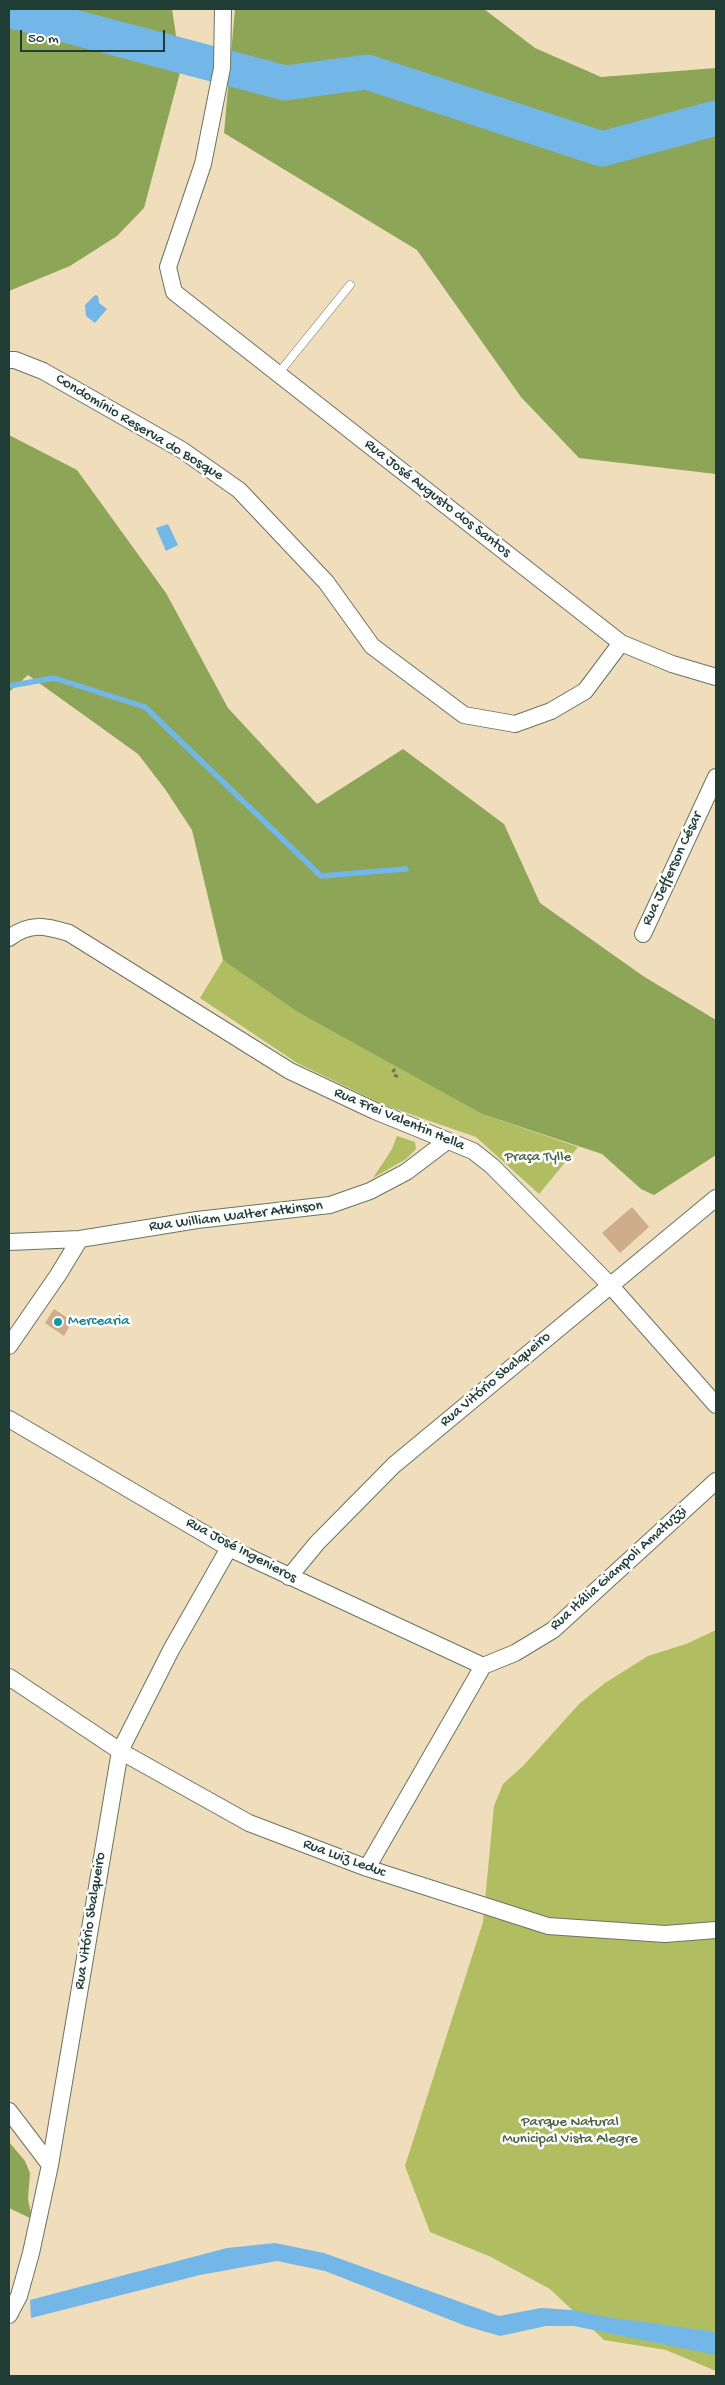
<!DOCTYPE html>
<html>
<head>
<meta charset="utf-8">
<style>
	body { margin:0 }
	#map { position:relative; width:725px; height:2385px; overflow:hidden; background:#efddbb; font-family:"Gochi Hand",sans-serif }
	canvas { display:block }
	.frame { position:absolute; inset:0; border:10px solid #1f3d34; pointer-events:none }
	.scale { position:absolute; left:20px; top:30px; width:145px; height:22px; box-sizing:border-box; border:2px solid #1f3d34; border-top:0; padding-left:6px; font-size:15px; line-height:18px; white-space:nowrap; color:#1f3d34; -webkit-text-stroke:4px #fff; paint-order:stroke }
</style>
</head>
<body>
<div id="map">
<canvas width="725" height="2385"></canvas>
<div class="frame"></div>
<div class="scale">50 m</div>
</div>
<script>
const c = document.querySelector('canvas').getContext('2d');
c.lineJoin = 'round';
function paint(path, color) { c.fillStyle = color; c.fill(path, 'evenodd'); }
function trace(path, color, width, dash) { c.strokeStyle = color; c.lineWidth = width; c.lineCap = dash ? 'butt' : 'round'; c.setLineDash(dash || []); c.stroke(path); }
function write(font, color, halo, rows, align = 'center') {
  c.font = font + ' "Gochi Hand",sans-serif'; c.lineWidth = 5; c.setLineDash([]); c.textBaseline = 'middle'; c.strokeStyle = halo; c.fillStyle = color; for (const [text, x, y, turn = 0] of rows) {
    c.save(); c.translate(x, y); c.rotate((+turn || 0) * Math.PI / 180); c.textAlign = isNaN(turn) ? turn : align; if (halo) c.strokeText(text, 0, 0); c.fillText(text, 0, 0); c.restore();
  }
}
const green = new Path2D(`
	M223,960L398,1067L482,1114L578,1147L539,1194L476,1137L384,1105L297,1063L200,998Z
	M397,1136L415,1142L416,1149L406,1159L373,1178L392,1149Z
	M716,1630V2371L666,2350L604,2340L550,2289L491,2257L430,2232L405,2166L483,1922L494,1806L503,1784L523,1766L580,1703L605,1683L648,1656L686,1644Z`);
const forest = new Path2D(`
	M9,9H172L181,69L144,208L117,236L70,266L9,291Z
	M235,9H484L535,48L601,77L716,68V474L579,458L521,397L417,250L224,133Z
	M9,435L77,470L166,593L228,708L317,804L403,749L504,824L540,903L643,976L716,1020V1155L654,1195L641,1189L602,1154L482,1114L298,1012L223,960L192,830L165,789L138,754L28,675L9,692Z
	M9,2142L25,2161L30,2173L28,2199L32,2219L9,2208Z`);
const water = new Path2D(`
	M95,295L98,296L99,303L107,309L95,323L86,316L85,305Z
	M168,524L178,545L166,551L156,528Z
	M275,2243L324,2253L499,2316L541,2308L572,2310L606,2317L709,2331L716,2333V2355L574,2326H546L500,2336L466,2326L325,2271L277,2261L200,2275L31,2318L30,2300L227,2248Z`);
const stream = new Path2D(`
	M9,686L54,678L145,707L321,876L406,869`);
const river = new Path2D(`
	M9,10L285,83L367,72L602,149L716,118`);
const building = new Path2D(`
	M632,1207L649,1227L620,1253L602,1233Z
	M54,1309L72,1321L64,1336L45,1323Z`);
const path = new Path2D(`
	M395,1069L392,1073L399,1078`);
const lane = new Path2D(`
	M278,374L350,285`);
const street = new Path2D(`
	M223,9L222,68L203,164L168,267L174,292L621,643L672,664L716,677
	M9,360H15L43,371L182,450L239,490L326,582L372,646L464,715L515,724L551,711L585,691L621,643
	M643,934L716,777
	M9,938C30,922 45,926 69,933L290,1071L375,1111L473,1151L492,1166L610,1285L716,1405
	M9,1242L80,1239L197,1220L330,1205L370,1191L406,1172L447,1141
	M9,1346L58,1275L80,1239
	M9,1419L229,1548L483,1666
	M289,1577L317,1543L394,1465L716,1198
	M9,1677L120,1751L249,1823L367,1868L548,1926L665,1934L716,1930
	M367,1868L483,1666L515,1653L553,1630L716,1481
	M9,2111L50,2165
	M9,2315L19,2296L31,2253L50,2165L120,1751L171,1650L229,1548`);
const markers = [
	[58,1322,5,"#0f9aa8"]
];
const streetNames = [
	["Condomínio Reserva do Bosque",139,428,31],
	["Rua José Augusto dos Santos",437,499,38],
	["Rua Jefferson César",673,869,-65],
	["Rua Frei Valentin Hella",399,1120,23],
	["Rua William Walter Atkinson",236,1217,-7],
	["Rua Vitório Sbalqueiro",496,1380,-40],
	["Rua José Ingenieros",241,1551,28],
	["Rua Itália Giampoli Amatuzzi",619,1569,-42],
	["Rua Luiz Leduc",344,1859,20],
	["Rua Vitório Sbalqueiro",91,1921,-81]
];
const parkNames = [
	["Praça Tylle",538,1158],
	["Parque Natural",570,2123],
	["Municipal Vista Alegre",570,2140]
];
const cultureNames = [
	["Mercearia",68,1322]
];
paint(green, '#b0be61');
paint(forest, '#8ca557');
paint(water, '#73b6e8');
trace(stream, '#73b6e8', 5.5);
trace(river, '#73b6e8', 35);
paint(building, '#cfad8a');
trace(lane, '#687563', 9);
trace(street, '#687563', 18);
trace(path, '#687563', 3, [4, 4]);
trace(lane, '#fff', 8);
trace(street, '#fff', 16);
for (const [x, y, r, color] of markers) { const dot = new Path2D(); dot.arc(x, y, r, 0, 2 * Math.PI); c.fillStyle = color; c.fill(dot); trace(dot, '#fff', 2); }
write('15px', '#1f3d34', '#fff', streetNames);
write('15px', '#4a6442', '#fff', parkNames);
write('15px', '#0d838f', '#fff', cultureNames, 'left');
</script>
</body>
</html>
